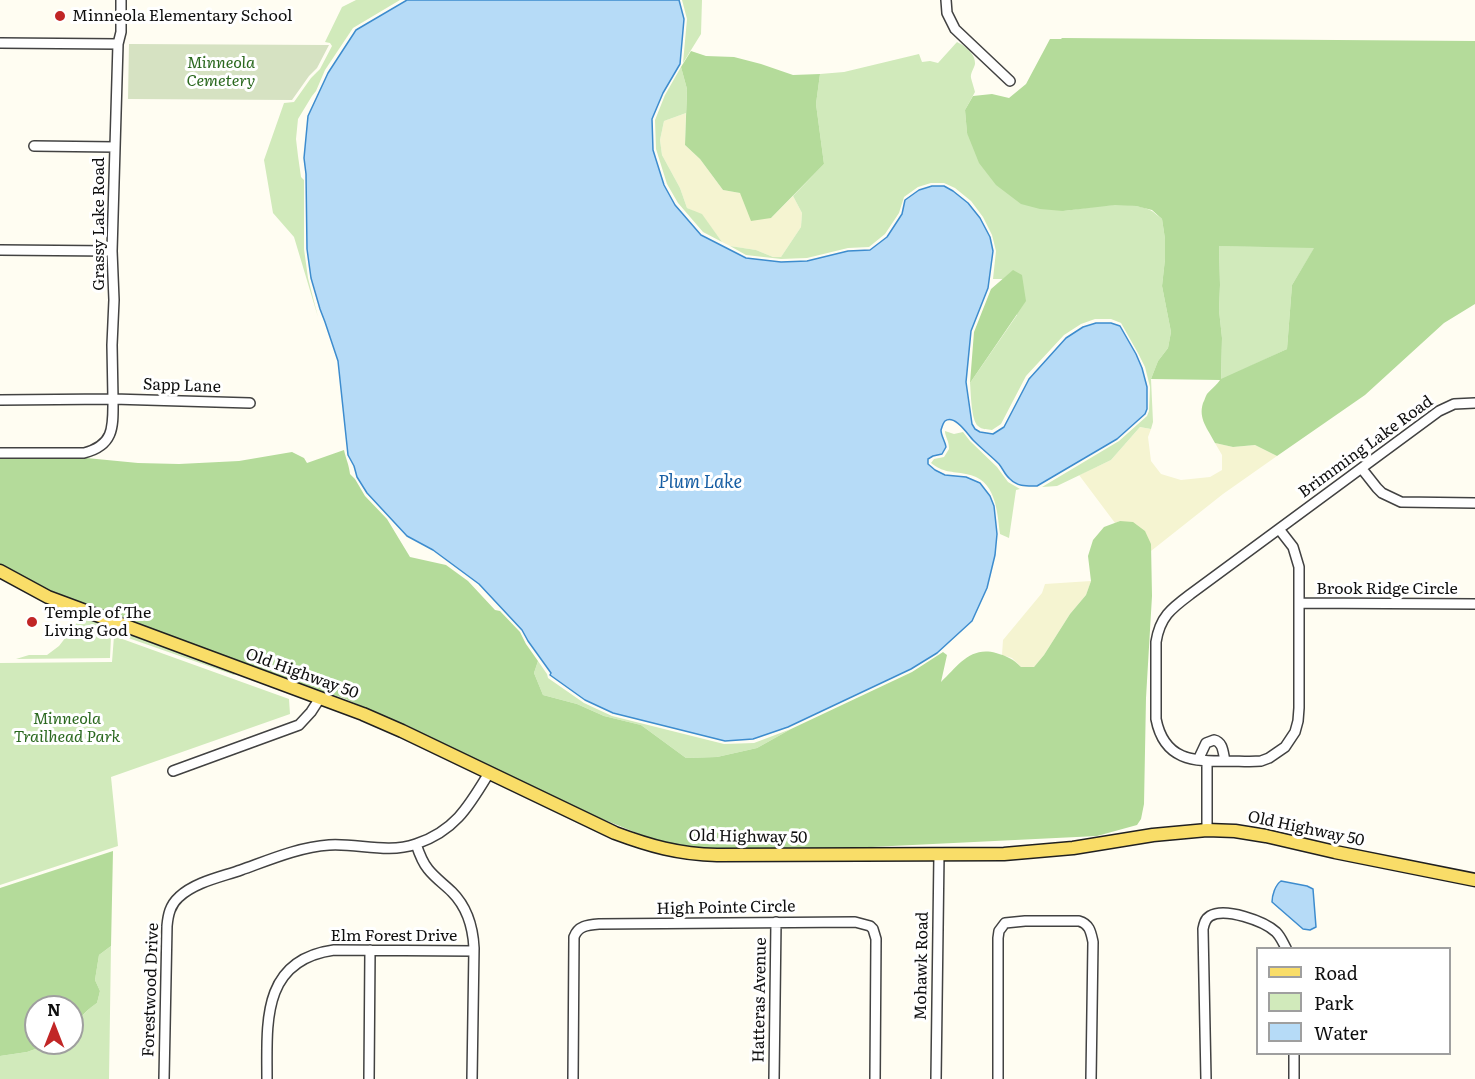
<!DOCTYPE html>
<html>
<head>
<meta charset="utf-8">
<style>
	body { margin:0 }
	#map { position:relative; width:1475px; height:1079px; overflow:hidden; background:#fffdf2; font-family:Literata,serif }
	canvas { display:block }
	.legend { position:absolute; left:1256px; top:947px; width:195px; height:108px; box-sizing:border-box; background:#fff; border:2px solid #9f9f9f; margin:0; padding:8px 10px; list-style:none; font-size:18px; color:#0f0f0f }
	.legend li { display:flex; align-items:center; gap:12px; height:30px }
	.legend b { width:30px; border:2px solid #9f9f9f }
	.north { position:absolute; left:24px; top:995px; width:60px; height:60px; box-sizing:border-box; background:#fff; border:2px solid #9f9f9f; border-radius:50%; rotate:0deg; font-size:16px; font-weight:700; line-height:24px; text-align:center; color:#0f0f0f }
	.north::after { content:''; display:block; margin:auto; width:21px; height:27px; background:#c12626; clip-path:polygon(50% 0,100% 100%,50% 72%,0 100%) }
</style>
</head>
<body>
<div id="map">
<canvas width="1475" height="1079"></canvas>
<ul class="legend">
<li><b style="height:8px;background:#f9dd68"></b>Road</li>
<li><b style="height:16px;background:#d1eabb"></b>Park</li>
<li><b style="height:16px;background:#b6dbf7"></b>Water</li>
</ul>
<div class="north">N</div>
</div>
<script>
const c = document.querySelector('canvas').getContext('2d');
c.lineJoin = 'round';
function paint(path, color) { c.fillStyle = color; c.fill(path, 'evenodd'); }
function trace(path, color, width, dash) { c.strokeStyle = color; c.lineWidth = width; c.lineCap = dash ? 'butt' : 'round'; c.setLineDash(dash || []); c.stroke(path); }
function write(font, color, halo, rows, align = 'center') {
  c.font = font + ' Literata,serif'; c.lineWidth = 6; c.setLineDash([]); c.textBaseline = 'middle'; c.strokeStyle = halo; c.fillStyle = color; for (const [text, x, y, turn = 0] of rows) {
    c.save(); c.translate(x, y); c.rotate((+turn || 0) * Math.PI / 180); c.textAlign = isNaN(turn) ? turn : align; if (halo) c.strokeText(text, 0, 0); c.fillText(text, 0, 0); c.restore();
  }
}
const farmland = new Path2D(`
	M686,113L685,145L700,159L723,190L740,193L771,218L793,196L802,213L801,227L781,257H773L756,250L730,246L722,242L702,215L687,208L680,188L662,155L660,140L664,121Z
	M1140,427L1151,429L1148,437L1151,461L1161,474L1181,480L1210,477L1222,470V455L1215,443L1233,447L1255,445L1277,456L1223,494L1151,551V544L1120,521L1115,523L1079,475L1111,460Z
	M1091,581L1086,595L1070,614L1044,655L1034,667H1021L1012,658L1002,655L1003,640L1042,593L1045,584Z`);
const green = new Path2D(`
	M356,0H400L353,28L325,70L316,91L312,96L298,119L296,139L298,156L301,177L304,180V249L308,278L318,317L294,237L273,213L264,160L284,103L294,102L311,78L320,69L332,46L330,43L325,42L342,7Z
	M682,0H702L701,34L683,63L687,19Z
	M957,42C964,45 976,54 975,64C974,69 970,73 971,78C972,82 974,88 975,92L965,110L967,133L1063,211C1089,208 1126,199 1150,210C1154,212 1158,216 1162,219L1165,239V259L1162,286L1171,332L1168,348L1158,361L1151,379L1153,422L1151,429L1140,427L1111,460L1057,486L1042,487L1119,441L1147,416L1149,411L1150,387L1145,367L1138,353L1121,323L1111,319H1095L1081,324L1064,335L1026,376L1001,424L992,430C988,429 982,430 978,426C971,420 971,393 970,383L1017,315L1013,271L1003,279H993L996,251L992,235L983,217L971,201L955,188L944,183H931L918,187L904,197L899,213L885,234L869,247L848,248L807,258L781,259L746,255L730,246L756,250L773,257H781L801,227L802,213L793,196L824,164L816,104L820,74L844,72L919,54L922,62L930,61L938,63Z
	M681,67L687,89L686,113L664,121L660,140L662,155L680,188L687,208L702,214L722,242L703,232L678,203L667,184L656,149L655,120L665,95Z
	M1219,246L1315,247L1292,285L1287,349L1221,380L1222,338L1219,310L1220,285Z
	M945,431L954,434L963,432L970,441L997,467L1008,482L1020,489L1016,490L1009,538L1000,534C997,510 996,479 966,474C951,471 944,473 931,463L934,459L944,457L949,449C949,440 945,437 945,431Z
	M83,615L237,672L234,675L114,633L111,636L110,658L16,659L29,655H47L59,646Z
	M114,636L289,699L290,714L111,777L118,846L0,885V663L112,662Z
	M538,661L547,674L548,678L584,703L612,716L724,744L754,743L791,729L757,748L717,757L686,758L641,725L604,716L577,704L543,695L534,673Z
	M111,946L109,1079H0V1056L27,1052L41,1047L54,1048L67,1046L69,1043H72C73,1025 82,1013 97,1003L100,991L95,980L99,955Z`);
const forest = new Path2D(`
	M1062,38L1475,41V304L1444,323L1365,395L1277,456L1255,445L1233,447L1215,443C1208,429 1198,419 1203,403C1204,402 1206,395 1207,394C1211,389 1217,385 1220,380L1151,379L1158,361L1168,348L1171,332L1162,286L1165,259V239L1162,219L1152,210L1136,206L1115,205L1063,211L1040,209L1021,204L996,185L979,163L967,133L965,110L973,96L992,94L1009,98L1026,84L1050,39H1061ZM1219,246L1314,248L1292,285L1287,349L1221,379L1222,338L1219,310L1220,285Z
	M691,51L706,56L734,57L761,64L793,75L820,74L816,104L824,164L771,218L751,221L740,193L723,190L700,159L685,145L687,89L681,67Z
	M1013,270L1022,275L1026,301L970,383L974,332L991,289Z
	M344,450C346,459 349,465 350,474L355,479L365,496L387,519L410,557L446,565L468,581L495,610L500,611L520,632L526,644L538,661L534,673L543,695L577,704L604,716L641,725L686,758L717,757L757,748L791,729L912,672L943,652L947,655L941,682C958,666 970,646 996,653C1007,656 1013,659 1021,667H1034L1044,655L1070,614L1086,595L1091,581L1088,556L1093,540L1104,527L1120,521L1133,522L1145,531L1151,544L1152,596L1146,698L1144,804L1141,819L1137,825L1097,836L851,848L716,850L659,842L558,801L488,768L410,727L343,698L276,677L138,627L38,586L0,565V457H76L138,463L179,464L239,461L292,452L304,458L307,463Z
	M113,851L111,946L99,955L95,980L100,991L97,1003C82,1013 76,1022 72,1038V1007H36V1043H69L67,1046L54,1048L41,1047L27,1052L0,1056V888Z`);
const cemetery = new Path2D(`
	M129,44L329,45L317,68L309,76L292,100L128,99Z`);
const water = new Path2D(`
	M407,0H679L684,19L680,64L663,93L652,119L653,150L664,185L675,205L701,235L746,258L781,262L807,261L848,251L870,250L887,237L902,214L905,200L919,190L932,186H944L953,191L968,203L980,218L990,237L993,251L988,288L971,331L966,382L972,424L975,429L980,432L993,434L1004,427L1029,379L1066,338L1083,327L1096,323H1111L1120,326L1136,354L1142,368L1147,387V409L1145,414L1117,439L1037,486C1027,486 1018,487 1010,479C1005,475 1003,469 999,464C991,456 982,449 974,441C968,435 955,414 945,421C943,423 942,427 941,430C941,436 945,441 946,447L942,454L933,456L928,459V464L935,470L945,475L966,477L980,483L990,496L994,506L997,534L995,555L987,588L972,621L937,653L911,669L788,727L753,739L725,741L613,713L585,700L550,675L551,673L528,641L522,630L479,584L433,550L407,536L367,493L357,477L354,466L348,455L338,361L325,322L320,309L311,278L307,249L306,174L304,158L308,116L328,73L356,30Z
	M1281,881L1307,886L1313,889L1316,927L1310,930L1303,929L1272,902C1272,896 1275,885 1281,881Z`);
const minor = new Path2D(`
	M946,0L947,13L955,29L1010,81
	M0,43L118,44
	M34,146L115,147
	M0,250L112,251
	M0,400L113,399L250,403
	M0,453H84C115,445 113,426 113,399L112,345L114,300L112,251L118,44L121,32V0
	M1362,469L1377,488L1382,493L1401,502L1475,503
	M1279,529L1293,547L1299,567V708L1298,721L1295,732L1285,747L1269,758L1261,761C1250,762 1239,761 1228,761C1193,762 1164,760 1156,719V642C1160,616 1172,608 1192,593L1439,411L1454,404L1475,403
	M1299,603L1475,604
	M1198,760L1206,743L1214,740C1223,742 1223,752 1225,761
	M1207,762V830
	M173,771L299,725L311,712L320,698
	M416,844C419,853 422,862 428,869C435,878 444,884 452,892C467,907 473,928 474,948L472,1079
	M1294,1054V1079
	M164,1079L167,926C168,915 170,905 179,897C195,882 221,877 241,870C269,860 299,847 329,845C358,843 387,854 416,844C455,831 469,806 489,773
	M267,1079C267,1023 261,960 334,950L474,951
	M369,1079L370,950
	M573,1079L574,937C578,926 587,925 599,924L855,922L870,926L873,929L876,939L875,1079
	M774,1079L776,922
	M936,1079L939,854
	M998,1079V938L999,931L1005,923L1025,921H1079C1090,924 1091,933 1093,942L1091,1079
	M1206,1079L1203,929C1204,924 1205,919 1210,916C1225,907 1264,921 1276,932C1281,937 1283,943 1286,948`);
const major = new Path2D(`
	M0,571L48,597L363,714L402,731L615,833C650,846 678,854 717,855L1004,854L1073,848L1153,835L1207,830L1235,831L1266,836L1335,852L1475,880`);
const markers = [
	[60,16,6,"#c12626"],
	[32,622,6,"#c12626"]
];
const poiNames = [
	["Minneola Elementary School",72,16],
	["Temple of The",44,613],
	["Living God",44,631]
];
const parkNames = [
	["Minneola",221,63],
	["Cemetery",221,81],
	["Minneola",67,719],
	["Trailhead Park",67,737]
];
const streetNames = [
	["Grassy Lake Road",99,224,-90],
	["Sapp Lane",182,386,2],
	["Brimming Lake Road",1366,447,-36],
	["Brook Ridge Circle",1387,589],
	["Old Highway 50",302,674,20],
	["Old Highway 50",1306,829,12],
	["Old Highway 50",748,837,1],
	["High Pointe Circle",726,908,-1],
	["Elm Forest Drive",394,936],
	["Mohawk Road",922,966,-89],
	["Forestwood Drive",151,990,-88],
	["Hatteras Avenue",760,1000,-89]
];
const waterNames = [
	["Plum Lake",700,483]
];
paint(farmland, '#f5f4d1');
paint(green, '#d1eabb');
paint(forest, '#b4db9a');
paint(cemetery, '#d6e2c2');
paint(water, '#b6dbf7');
trace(water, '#3d8cce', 1.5);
trace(minor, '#424242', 12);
trace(major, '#202020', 15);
trace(minor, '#fff', 9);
trace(major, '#f9dd68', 12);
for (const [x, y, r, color] of markers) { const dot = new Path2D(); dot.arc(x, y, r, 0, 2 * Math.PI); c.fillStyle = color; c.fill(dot); trace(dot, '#fff', 2); }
write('16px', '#0f0f0f', '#fff', poiNames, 'left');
write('italic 16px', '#2a681e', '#fff', parkNames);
write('16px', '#0f0f0f', '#fff', streetNames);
write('italic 18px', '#175ea3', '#fff', waterNames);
</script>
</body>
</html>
